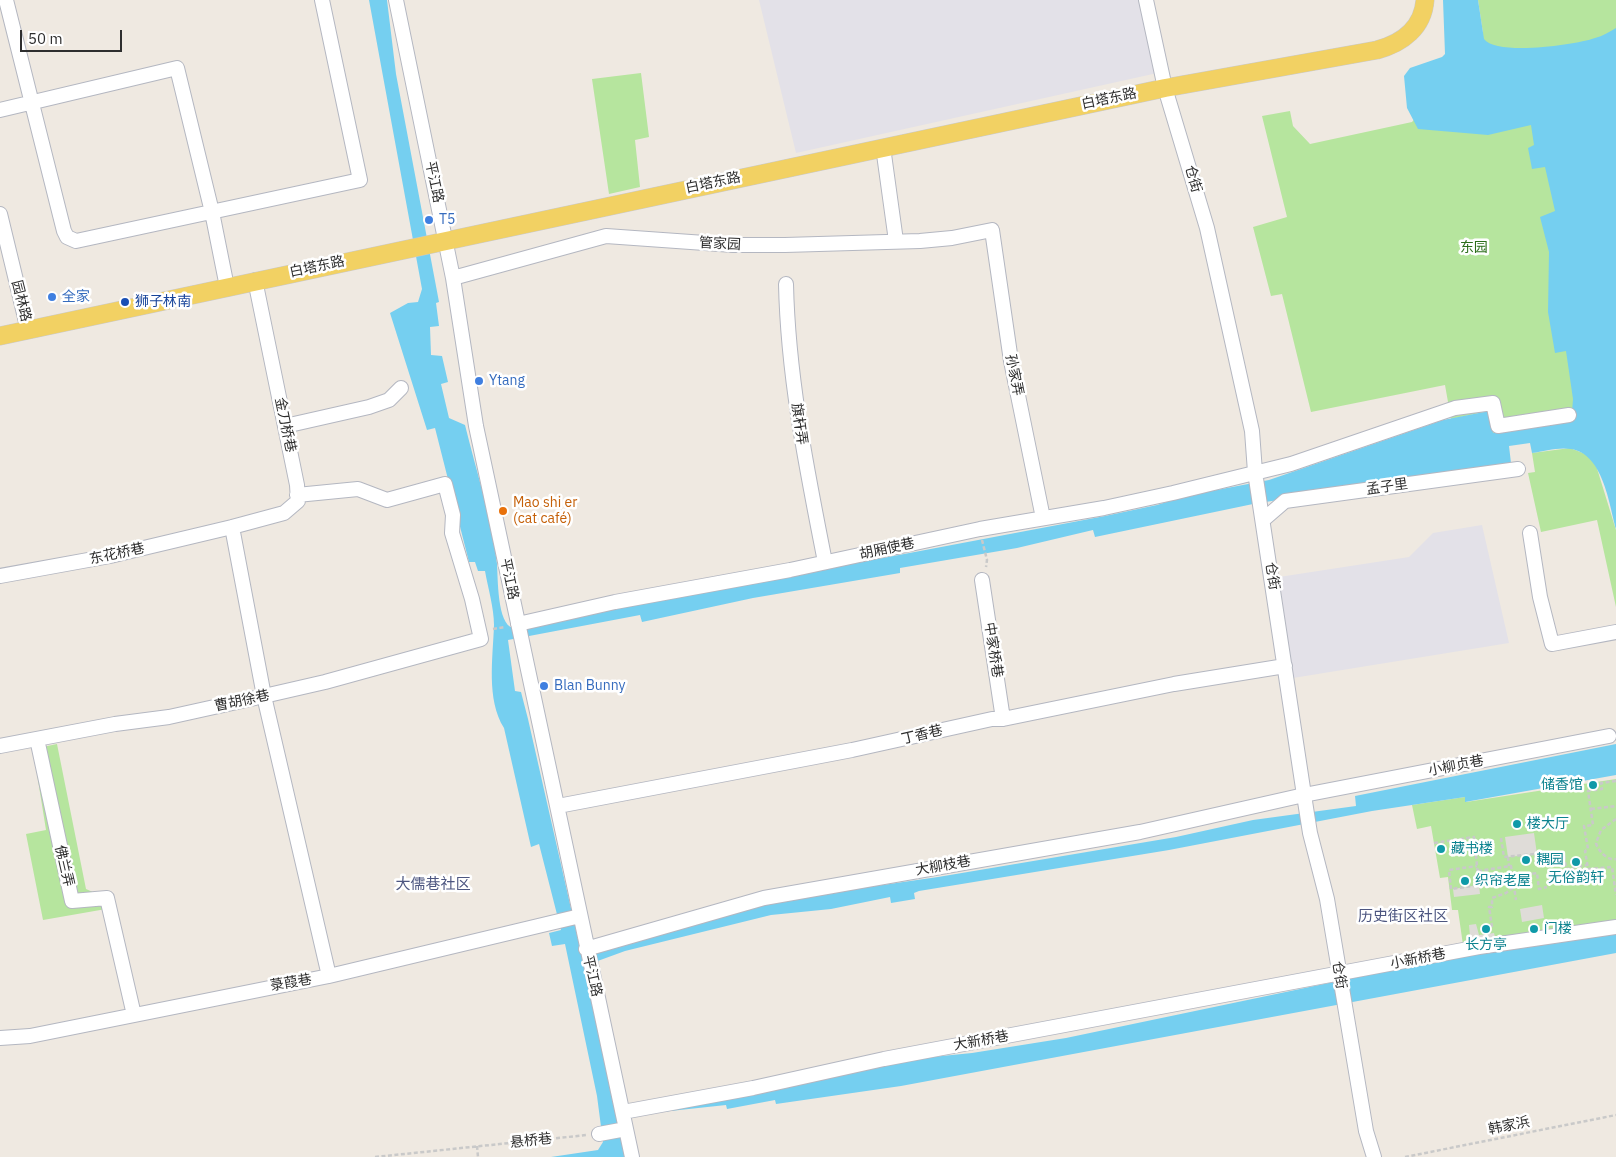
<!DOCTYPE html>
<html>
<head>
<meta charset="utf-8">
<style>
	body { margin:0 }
	#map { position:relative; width:1616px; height:1157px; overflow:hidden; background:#efe9e1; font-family:"IBM Plex Sans",sans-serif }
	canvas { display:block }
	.scale { position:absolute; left:20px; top:30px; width:102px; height:22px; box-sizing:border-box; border:2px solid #2e2e2e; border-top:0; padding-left:6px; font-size:15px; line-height:18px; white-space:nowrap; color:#2e2e2e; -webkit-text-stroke:4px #fff; paint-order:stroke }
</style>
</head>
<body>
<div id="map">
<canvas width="1616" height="1157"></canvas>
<div class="scale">50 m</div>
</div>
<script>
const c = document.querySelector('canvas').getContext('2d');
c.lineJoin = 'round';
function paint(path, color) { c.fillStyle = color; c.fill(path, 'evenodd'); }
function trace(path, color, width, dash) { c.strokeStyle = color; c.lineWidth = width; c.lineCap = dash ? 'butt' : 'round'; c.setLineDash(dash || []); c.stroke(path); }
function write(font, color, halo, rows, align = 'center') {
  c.font = font + ' "IBM Plex Sans","Noto Sans SC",sans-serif'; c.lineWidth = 5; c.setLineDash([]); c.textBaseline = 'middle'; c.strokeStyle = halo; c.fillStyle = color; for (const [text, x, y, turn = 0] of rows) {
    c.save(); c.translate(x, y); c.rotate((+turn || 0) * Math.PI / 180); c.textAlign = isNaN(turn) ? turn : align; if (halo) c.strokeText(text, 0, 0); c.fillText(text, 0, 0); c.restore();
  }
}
const industrial = new Path2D(`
	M759,0H1144L1162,72L796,153Z
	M1482,525L1509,643L1293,678L1279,577L1409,557L1433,533Z`);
const green = new Path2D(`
	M1478,0H1616V423L1528,428L1492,433L1489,411L1451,419L1445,385L1311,412L1282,294L1271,296L1253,227L1287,217L1262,116L1290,111L1293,126L1310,144L1412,122L1483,33Z
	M641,73L649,137L635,140L640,187L609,194L592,79Z
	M1570,448L1588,455L1595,462L1616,530V607L1597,520L1541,532L1528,473L1535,472L1532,453Z
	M57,744L86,889L104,897L106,909L43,920L26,834L46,830L33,749Z
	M1616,779V922L1463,945L1458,910H1452L1448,877L1440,878L1431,826L1417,829L1412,805L1465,797L1466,802Z`);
const plaza = new Path2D(`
	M1534,833L1537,854L1508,857L1505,837Z
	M1479,885L1480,894L1454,897L1453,889Z
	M1542,905L1544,918L1522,922L1520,909Z
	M1476,924L1479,935L1494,933L1495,937L1503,936V939L1468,945L1467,937L1470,936L1469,925Z`);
const water = new Path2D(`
	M369,0H387L396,74L439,302L436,303L439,326L430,327L431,355L442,356L448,382L441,384L449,418L465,425C476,470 492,519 497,564C498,578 497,624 513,628L1105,516L1157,505L1185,496L1269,480L1443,420L1489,411L1493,433L1528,428L1572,412L1573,399L1566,351L1555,353L1548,312L1549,252L1540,217L1555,211L1545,167L1532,169L1528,148L1534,145L1531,125L1488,135L1418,129L1407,108L1404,76L1410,68L1442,57L1445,54L1443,0H1478L1484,39C1496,56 1576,45 1595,38C1603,36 1609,32 1616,28V529C1609,503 1603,454 1571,449C1559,447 1544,451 1532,453L1530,443L1509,446L1511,463L1253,504L1095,537L1093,530L1017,548L900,568V573L753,598L642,622L640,615L508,640L515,691L521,692L528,719L582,957L785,899L938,877L1176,837L1253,820L1356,806L1355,796L1616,744V775L1465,802V797L1372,811L1169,850L919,891L914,893L915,899L891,903L890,897L831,909L771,915L625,951L584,966L618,1116L902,1060L972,1053L1066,1038L1429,962L1616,934V953L901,1086L776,1104L775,1100L727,1109L726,1105L661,1112L619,1120L626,1157H551L598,1150L603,1142L597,1096L565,944L552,946L549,933L561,930L539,844L531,847L504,728C486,699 493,658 494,625C494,608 488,588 485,571H478L475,562H469L435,428L427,430L390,313L408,303L418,302L422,289Z`);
const path = new Path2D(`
	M982,540L987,560L986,567
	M493,629L505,627
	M1616,781L1601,783L1602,789L1588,791L1593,825L1584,826L1588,849L1585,851L1588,869L1612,867L1616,895
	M1591,809L1616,806
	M1616,819L1601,830L1596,843C1598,851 1608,861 1616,859
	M1501,838L1504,857L1535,854L1536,858L1564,854L1566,869L1587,865
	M1434,843L1474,837L1479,885L1451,889L1449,870L1477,866
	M1508,857L1509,866
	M1478,871L1511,866L1516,900
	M1513,877L1537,873L1539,889L1547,887
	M1492,927L1489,907H1492V898L1506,893L1514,887
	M477,1146L478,1157
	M375,1157L587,1135
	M1405,1157L1616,1115`);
const minor = new Path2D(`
	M6,0L64,231L67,237L76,241L360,180L322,0
	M396,0L453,278L476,426L632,1157
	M1146,0L1165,88L1207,228L1252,431L1255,472L1304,795L1310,833L1327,899L1366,1131L1374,1157
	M0,110L177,68L212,212L227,287
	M883,147L896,241
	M0,214L28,330
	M453,278L606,236L733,245H785L920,241L952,238L992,230L1011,361L1043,518
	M786,284C788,378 807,470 825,562
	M285,426L369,407L389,400L401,388
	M1263,520L1285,501L1518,469
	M232,527L264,696L329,976
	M1530,533L1540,597L1552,644L1616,632
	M0,576L110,556L232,527L284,513L298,501L297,485L255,280
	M982,580L1003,719
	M518,624L615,602L790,570L980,529L1104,508L1173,493L1291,464L1455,408L1493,403L1498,426L1569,415
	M37,739L72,901L107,898L134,1015
	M0,746L115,724L169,717L264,696L325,682L481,639L472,599L452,533L453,515L445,484L387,500L358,489L297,495
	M558,806L852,750L992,719H1003L1174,684L1285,666
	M586,949L764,898L1140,832L1304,795L1609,736
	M0,1038L30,1036L329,976L580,916
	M623,1112L753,1088L884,1059L1479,947L1616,927
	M599,1134L626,1129`);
const major = new Path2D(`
	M0,336L1165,88L1377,50C1403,43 1423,27 1425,0`);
const markers = [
	[429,220,5,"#3f7fe0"],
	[52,297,5,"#3f7fe0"],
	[125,302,5,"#1a4fb4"],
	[479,381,5,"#3f7fe0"],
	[503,511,5,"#e8710a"],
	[544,686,5,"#3f7fe0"],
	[1593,785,5,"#0f9aa8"],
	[1517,824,5,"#0f9aa8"],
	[1441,849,5,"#0f9aa8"],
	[1526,860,5,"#0f9aa8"],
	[1576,862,5,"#0f9aa8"],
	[1465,881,5,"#0f9aa8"],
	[1486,929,5,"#0f9aa8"],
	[1534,929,5,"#0f9aa8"]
];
const streetNames = [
	["白塔东路",1109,99,-12],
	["仓街",1193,179,74],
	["平江路",434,182,78],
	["白塔东路",713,183,-12],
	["管家园",720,244,3],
	["白塔东路",317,267,-12],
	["园林路",21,301,76],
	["孙家弄",1014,375,79],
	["旗杆弄",799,424,82],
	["金刀桥巷",285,425,78],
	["孟子里",1387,487,-8],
	["胡厢使巷",887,549,-12],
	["东花桥巷",117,554,-12],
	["仓街",1272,576,81],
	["平江路",509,579,78],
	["中家桥巷",993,650,81],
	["曹胡徐巷",242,701,-12],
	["丁香巷",922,735,-13],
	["小柳贞巷",1456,766,-11],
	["佛兰弄",64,866,77],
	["大柳枝巷",943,866,-10],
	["小新桥巷",1418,959,-11],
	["仓街",1339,975,81],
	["平江路",592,976,77],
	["菉葭巷",291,983,-10],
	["大新桥巷",981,1041,-10],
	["韩家浜",1509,1126,-11],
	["悬桥巷",531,1141,-6]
];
const shopNames = [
	["T5",439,220],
	["全家",62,297],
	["Ytang",489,381],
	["Blan Bunny",554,686]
];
const parkNames = [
	["东园",1474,248]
];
const transitNames = [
	["狮子林南",135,302]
];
const foodNames = [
	["Mao shi er",513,503],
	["(cat café)",513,519]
];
const cultureNames = [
	["储香馆",1583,785,"right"],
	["楼大厅",1527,824],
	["藏书楼",1451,849],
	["耦园",1536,860],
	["无俗韵轩",1576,878,"center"],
	["织帘老屋",1475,881],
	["门楼",1544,929],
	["长方亭",1486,945,"center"]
];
const neighbourhoodNames = [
	["大儒巷社区",433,885],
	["历史街区社区",1403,917]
];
paint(industrial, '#e3e1e8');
paint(green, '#b6e59e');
paint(plaza, '#dfdcd8');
paint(water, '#75cff0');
trace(minor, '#b4b7c1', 16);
trace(major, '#c9c9c9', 19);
trace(path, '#c9c9c9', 2.5, [4, 2.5]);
trace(minor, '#fff', 14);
trace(major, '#f2d163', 18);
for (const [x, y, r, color] of markers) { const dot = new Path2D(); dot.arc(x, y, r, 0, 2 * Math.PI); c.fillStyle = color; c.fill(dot); trace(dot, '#fff', 2); }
write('14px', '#2e2e2e', '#fff', streetNames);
write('14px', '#366cbe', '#fff', shopNames, 'left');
write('14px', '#2c6e1b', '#fff', parkNames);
write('14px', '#164399', '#fff', transitNames, 'left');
write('14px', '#c56008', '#fff', foodNames, 'left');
write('14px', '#0d838f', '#fff', cultureNames, 'left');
write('15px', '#4d5680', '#fff', neighbourhoodNames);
</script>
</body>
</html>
